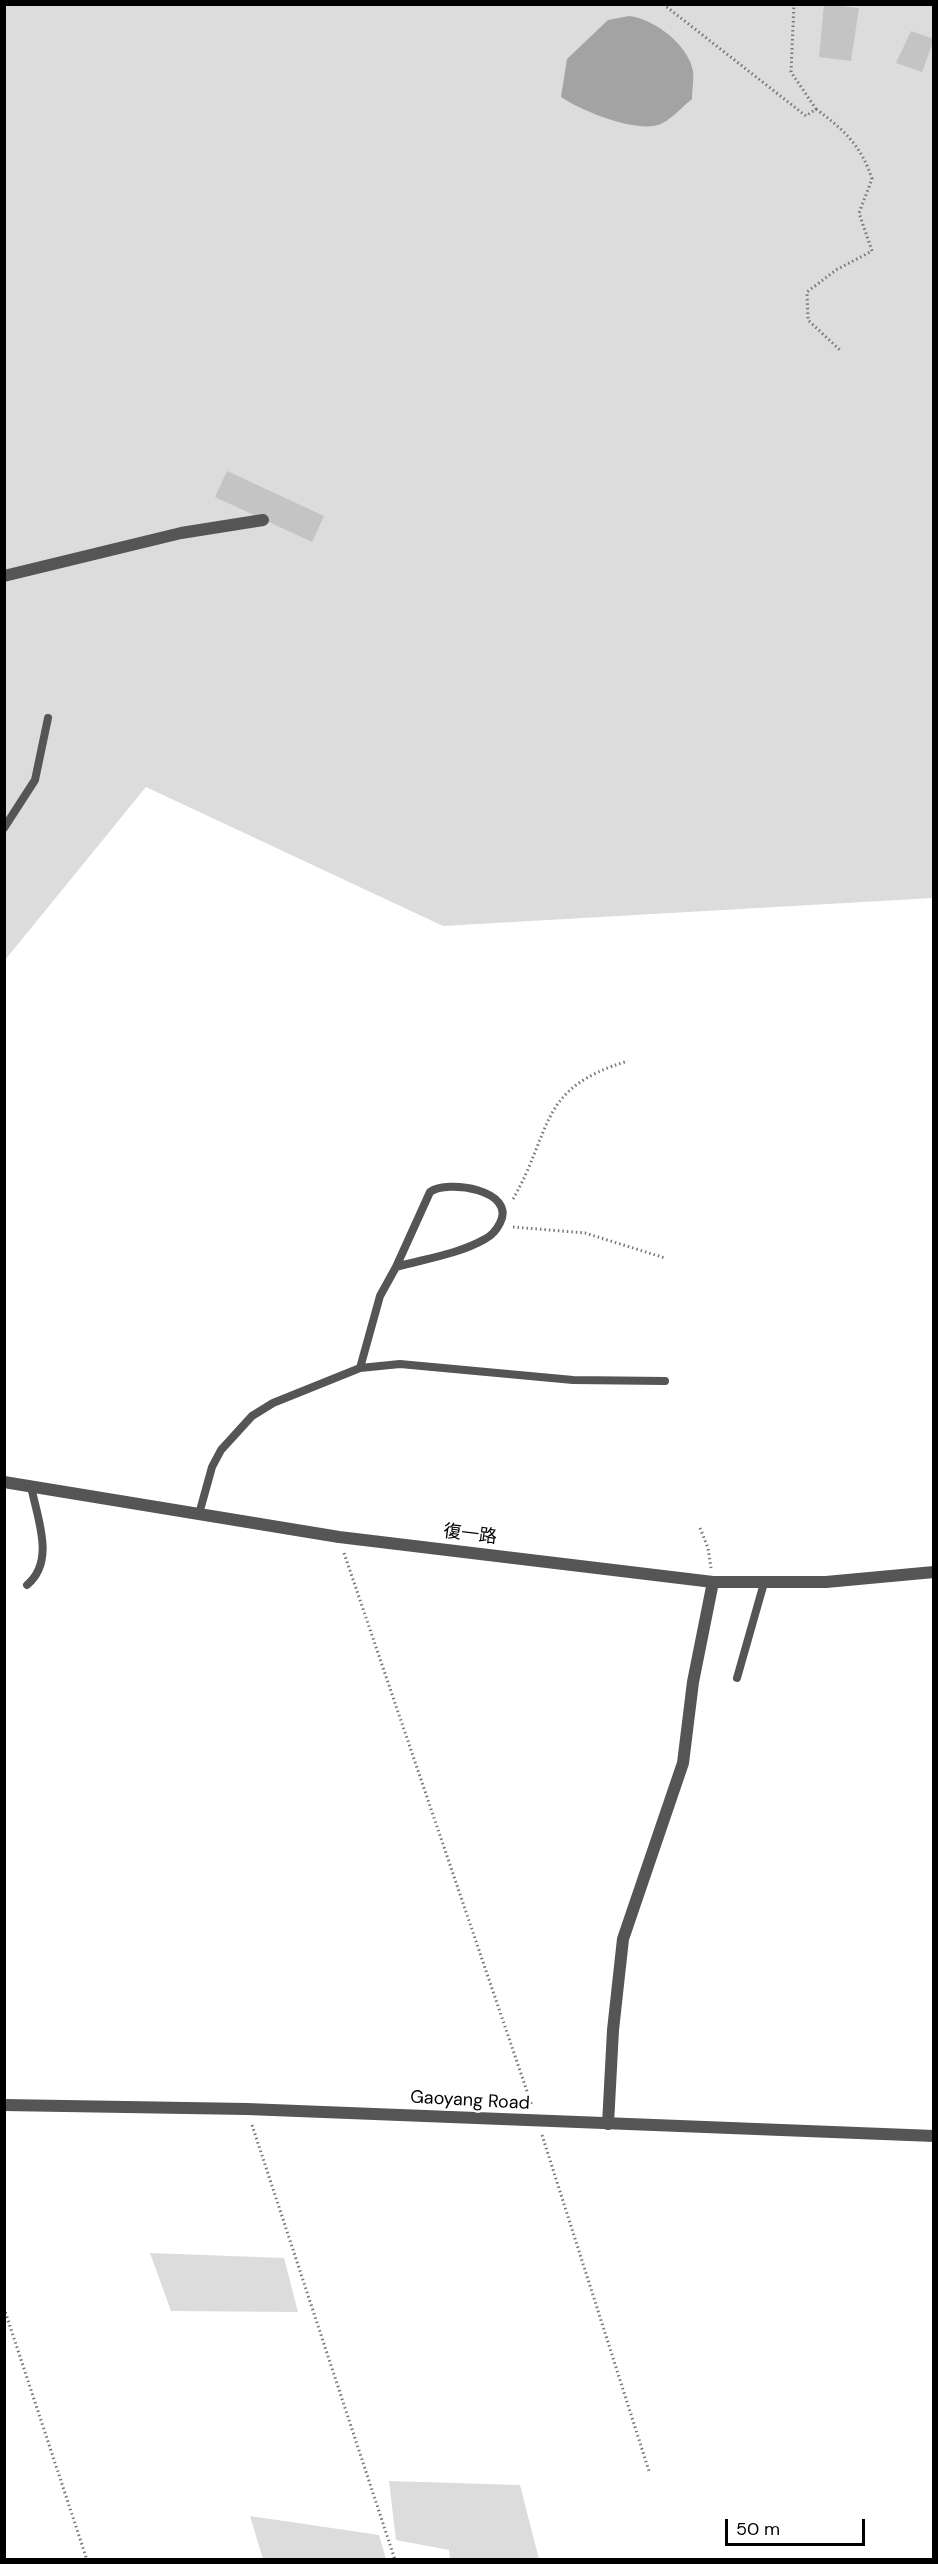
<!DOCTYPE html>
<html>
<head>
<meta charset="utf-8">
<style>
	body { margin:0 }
	#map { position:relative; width:938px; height:2564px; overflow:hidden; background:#fff; font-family:"DM Sans",sans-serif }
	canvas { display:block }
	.frame { position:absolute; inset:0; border:6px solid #000; pointer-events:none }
	.scale { position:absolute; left:725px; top:2519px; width:140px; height:27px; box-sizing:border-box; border:3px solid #000; border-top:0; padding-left:8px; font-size:18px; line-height:21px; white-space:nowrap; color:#000; -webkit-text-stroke:4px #fff; paint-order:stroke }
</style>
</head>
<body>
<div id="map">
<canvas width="938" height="2564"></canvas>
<div class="frame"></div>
<div class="scale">50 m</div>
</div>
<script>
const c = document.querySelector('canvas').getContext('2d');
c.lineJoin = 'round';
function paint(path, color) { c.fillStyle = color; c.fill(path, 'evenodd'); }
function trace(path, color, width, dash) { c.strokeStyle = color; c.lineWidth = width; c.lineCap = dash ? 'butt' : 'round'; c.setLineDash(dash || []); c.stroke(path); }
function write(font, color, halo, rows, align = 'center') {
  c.font = font + ' "DM Sans","Noto Sans TC",sans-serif'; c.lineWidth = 4.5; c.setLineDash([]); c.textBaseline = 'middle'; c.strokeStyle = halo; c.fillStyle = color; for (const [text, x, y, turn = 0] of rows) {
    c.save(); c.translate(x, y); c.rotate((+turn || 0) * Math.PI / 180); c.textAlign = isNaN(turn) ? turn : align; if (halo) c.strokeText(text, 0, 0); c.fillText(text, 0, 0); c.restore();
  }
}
const green = new Path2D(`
	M5,5H933V898L443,926L146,787L5,960Z
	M150,2253L284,2258L298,2312L171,2311Z
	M389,2481L520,2485L539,2559H450L449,2550L396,2540Z
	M250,2516L379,2535L386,2559H263Z`);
const water = new Path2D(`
	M629,16C654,19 688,44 693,71C694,80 692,90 692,99C683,106 669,122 658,125C633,132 582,111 561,97L567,59L608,20Z`);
const building = new Path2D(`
	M824,4L859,8L851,61L819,57Z
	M911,31L934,39L922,72L896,63Z
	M227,471L324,516L312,542L215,497Z`);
const path = new Path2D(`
	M663,4L806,116L816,109L791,72L794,4
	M816,109C844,130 861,145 872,179L859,213L872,251L836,270L807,292L808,320L841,351
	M513,1199C553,1130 537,1088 628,1061
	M513,1227L585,1233L665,1258
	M700,1528L708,1548L711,1568
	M344,1553L532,2106
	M252,2125L395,2560
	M542,2135L649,2471
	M4,2308L87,2560`);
const service = new Path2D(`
	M4,828L35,780L48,718
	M360,1368L380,1296L396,1267C424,1259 459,1254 485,1239C491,1236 497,1229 500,1223C517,1190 447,1179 430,1192L396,1267
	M199,1514L212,1467L221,1450L252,1416L273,1403L360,1368L400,1364L573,1380L665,1381
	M27,1585C56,1561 37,1518 31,1486
	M737,1678L764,1583`);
const minor = new Path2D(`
	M4,576L181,533L263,520
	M4,1482L339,1537L713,1582H826L934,1572
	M608,2124L613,2030L623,1939L683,1763L693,1682L713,1582`);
const tertiary = new Path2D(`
	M4,2105L247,2109L934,2136`);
const streetNames = [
	["復一路",470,1535,7],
	["Gaoyang Road",470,2101,3]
];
paint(green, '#dcdcdc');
paint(water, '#a3a3a3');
paint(building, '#c4c4c4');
trace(path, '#777', 3, [1.5, 3]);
trace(service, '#555', 8);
trace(minor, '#555', 12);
trace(tertiary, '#555', 12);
write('18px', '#000', '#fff', streetNames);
</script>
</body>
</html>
